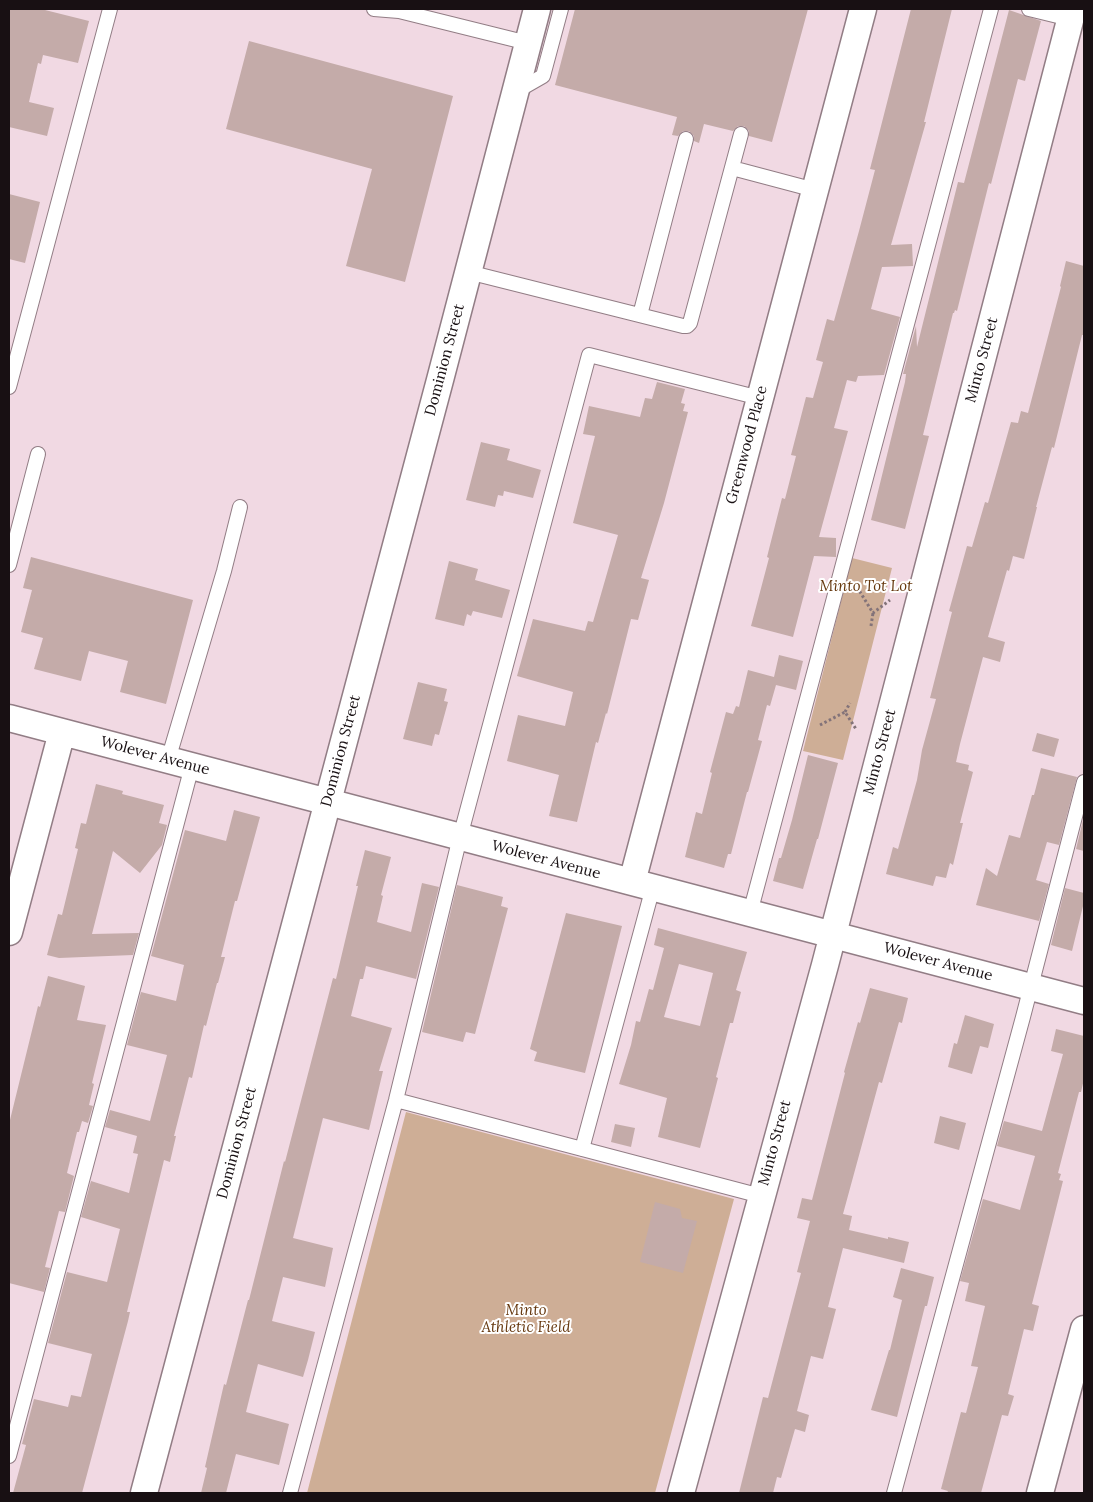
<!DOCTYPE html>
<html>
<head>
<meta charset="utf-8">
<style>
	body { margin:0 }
	#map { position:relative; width:1093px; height:1502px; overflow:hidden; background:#f1d9e3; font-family:Lora,serif }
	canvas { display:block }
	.frame { position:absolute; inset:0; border:10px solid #181013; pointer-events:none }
</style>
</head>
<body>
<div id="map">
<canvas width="1093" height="1502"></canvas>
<div class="frame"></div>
</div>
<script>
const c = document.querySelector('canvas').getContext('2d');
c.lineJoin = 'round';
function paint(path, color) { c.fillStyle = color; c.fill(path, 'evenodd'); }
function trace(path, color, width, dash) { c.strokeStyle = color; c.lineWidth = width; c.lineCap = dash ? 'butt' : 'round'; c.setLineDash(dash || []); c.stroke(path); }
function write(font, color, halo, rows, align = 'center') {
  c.font = font + ' Lora,serif'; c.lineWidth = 4; c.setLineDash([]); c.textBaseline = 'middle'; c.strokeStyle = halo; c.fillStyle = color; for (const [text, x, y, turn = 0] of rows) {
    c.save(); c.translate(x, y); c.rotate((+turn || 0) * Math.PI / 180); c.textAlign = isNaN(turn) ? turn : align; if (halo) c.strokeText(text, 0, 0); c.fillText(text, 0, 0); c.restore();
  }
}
const green = new Path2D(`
	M852,558L892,568L843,760L803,751Z
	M406,1112L734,1199L655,1493H307Z`);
const building = new Path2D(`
	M9,9H41L89,21L78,63L43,55L41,64L38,63L29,102L54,108L47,136L9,127Z
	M575,9H808L772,142L749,136V131L744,126H738L733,131L704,124L699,143L694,141V136L689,131H683L678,136L672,135L677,117L555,85Z
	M911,9H952L924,122H926L891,245L912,244L913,266L882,267L871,309L900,317L884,375L858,376L856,382L847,380L834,428L848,431L819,537L836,538V557L814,556L793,637L751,626L769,558L767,557L782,498L785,499L796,456L791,455L806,397L813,398L823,362L816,360L827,319L834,321L859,231L875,170L870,169Z
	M1009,10L1041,21L1025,81L1018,79L991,184L989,183L957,311L955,310L954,313H953L923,435L929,436L905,529L871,520L905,382L906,374H903L916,326L917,347L958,182L964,183Z
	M249,41L453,96L405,282L346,266L372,169L226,129Z
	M9,194L40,202L25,263L9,259Z
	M1066,261L1084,266V335H1082L1054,448L1052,447L1036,507H1037L1024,559L1013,556L1009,571L1007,570L988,637L1005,642L1000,662L983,657L960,744L956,762L969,765L968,770L973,772L960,823H963L953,865L950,863L946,878L936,876L933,886L886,874L893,847L898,849L917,780L922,750L936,699L930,698L952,612L949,611L967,546L972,547L985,502L988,503L1011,422L1018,423L1021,411L1028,413L1061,287L1060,286Z
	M657,382L685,389L681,403L685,404L683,411L688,412L664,503L641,578L649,580L638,620L631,619L607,714L606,713L598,743L596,742L577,822L549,816L559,775L507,761L518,715L565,726L573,692L517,676L533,619L585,631L588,621L593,622L618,535L573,523L595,436L583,434L589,406L640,417L645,398L652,399Z
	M481,442L510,449L507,460L541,470L533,498L504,491L503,496L498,495L495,507L466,500Z
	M31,557L193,600L166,704L120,692L128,661L89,651L81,681L34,669L43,638L21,632L32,590L23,588Z
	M449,561L478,569L475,580L510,590L502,618L473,611L471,616L467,614L464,626L435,619Z
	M779,655L803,661L796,690L776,685L770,706L767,705L758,740L762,741L748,792H747L731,854H728L724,868L685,857L696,812L702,814L712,773L710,772L726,712L733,714L736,706L739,707L748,670L774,677Z
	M418,682L447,689L444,701L448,702L439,735L435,734L432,746L403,739Z
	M1037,733L1059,739L1054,757L1032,751Z
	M808,755L838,763L818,839H817L803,889L773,881L779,858H781L792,820Z
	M1041,768L1077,777L1059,845L1047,842L1036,880L1049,884L1039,921L976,905L986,868L997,876L1009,835L1020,838L1032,795H1034Z
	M96,784L123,791L122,794L164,805L159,823L167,825L162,845L140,873L113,851L92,934L139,933L133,955L59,958L47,955L58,914L62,915L78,849L75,848L81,823L86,824Z
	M234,810L260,817L237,901H235L221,957H225L218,983H217L206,1026L204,1025L192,1078L189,1077L174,1136H176L170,1162L164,1160L127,1312H130L128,1321L82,1493H13L26,1445L22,1444L34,1399L68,1407L71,1395L81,1397L92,1354L48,1343L67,1272L107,1282L120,1229L81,1217L91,1181L129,1193L138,1154L133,1153L137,1136L105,1127L110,1110L150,1121L167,1055L127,1045L141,992L176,1001L184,965L151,956L185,830L226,841Z
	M1084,816V851L1076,849Z
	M365,850L391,857L381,895L383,896L377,922L411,932L422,883L439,887L416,979L366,966L363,979H360L351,1016L392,1028L379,1071H383L369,1130L323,1118L293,1238L333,1248L325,1287L283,1277L272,1321L315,1332L308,1360L303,1377L258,1364L246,1412L289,1424L279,1465L236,1454L226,1493H201L207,1468L205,1467L224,1384L226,1385L248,1300H249L284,1161L285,1162L333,978L336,979L358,886H356Z
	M457,885L503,897L501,906L508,908L475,1034L466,1032L463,1042L422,1032Z
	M1065,888L1084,893V902L1072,951L1051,945Z
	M566,913L622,926L585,1073L534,1061L537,1052L530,1049Z
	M658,928L747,952L736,990L741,992L733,1023H730L716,1077L718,1078L700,1148L658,1137L667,1098L619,1084L631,1045L636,1021L640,1022L649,989L653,990L664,948L654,945ZM679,964L713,973L700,1026L664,1017Z
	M48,976L85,986L77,1020L106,1025L92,1083L94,1084L89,1105L93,1106L88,1123L82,1121L79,1132H77L67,1173L74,1176L65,1212L59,1211L45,1267L50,1268L44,1292L9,1283V1124L38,1006L40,1007Z
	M870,988L908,998L902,1023L899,1022L882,1083L879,1082L843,1214L852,1216L849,1230L888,1239V1237L909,1242L904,1263L843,1248L828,1307L836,1309L823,1359L811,1356L797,1411L809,1415L805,1432L795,1429L781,1478L777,1477L773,1493H739L763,1397L768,1398L801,1273L797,1272L810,1221L797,1218L802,1198L812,1200L845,1073L844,1072L858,1022L860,1023Z
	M965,1015L994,1024L988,1048L980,1046L972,1074L948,1067L954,1043L957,1044Z
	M1056,1029L1084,1036V1079L1081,1092H1079L1058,1173L1061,1174L1059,1180L1063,1181L1032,1304L1039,1306L1033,1331L1024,1329L1008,1394L1014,1396L1008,1416L1002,1415L981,1493H947L948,1491L941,1489L961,1412L966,1413L978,1367L971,1366L985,1306L965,1301L969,1283L960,1281L983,1199L1020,1210L1035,1156L997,1146L1004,1121L1042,1131L1063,1054L1051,1051Z
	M940,1116L966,1123L959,1150L934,1143Z
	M615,1124L635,1128L631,1147L611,1142Z
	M655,1202L680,1209L682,1218L697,1221L683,1273L640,1262Z
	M901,1268L934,1277L927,1306H925L897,1417L871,1410L889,1350H890L902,1300L893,1297Z`);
const path = new Path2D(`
	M857,587L873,613L890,600
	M871,626L873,613
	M845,712L850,703
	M820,725L845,712L856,729`);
const lane = new Path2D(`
	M374,9L399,11L528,43
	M1029,9L1070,19
	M515,92L543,76L561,9
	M732,168L815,190
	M468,272L683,326H687L690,323L741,134
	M640,315L686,139
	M9,387L110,9
	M9,565L38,454
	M168,760L224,571L240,507
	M750,913L991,9
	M396,1100L761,1196
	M582,1149L653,887
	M9,1456L192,766
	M290,1493L396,1100L460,837L589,355L760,398
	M894,1493L1023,1017L1084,782`);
const street = new Path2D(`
	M9,718L1084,1001
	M632,882L863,9
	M9,932L62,732
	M144,1493L440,380L537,9
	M681,1493L825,965L1073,9
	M1040,1493L1084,1329`);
const streetNames = [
	["Dominion Street",445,360,-75],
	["Minto Street",982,360,-75],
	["Greenwood Place",747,445,-75],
	["Dominion Street",341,751,-75],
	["Minto Street",880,752,-75],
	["Wolever Avenue",155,756,15],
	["Wolever Avenue",546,860,15],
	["Wolever Avenue",938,962,15],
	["Dominion Street",237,1143,-75],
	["Minto Street",775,1143,-75]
];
const parkNames = [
	["Minto Tot Lot",866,587],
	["Minto",526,1311],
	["Athletic Field",526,1328]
];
paint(green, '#ceae96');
paint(building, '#c4aba9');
trace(lane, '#927d85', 16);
trace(street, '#927d85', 29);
trace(path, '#837379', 3, [2.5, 2.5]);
trace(lane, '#fff', 14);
trace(street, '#fff', 26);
write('15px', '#181013', '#fff', streetNames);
write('italic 15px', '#65370d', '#fff', parkNames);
</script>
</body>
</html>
